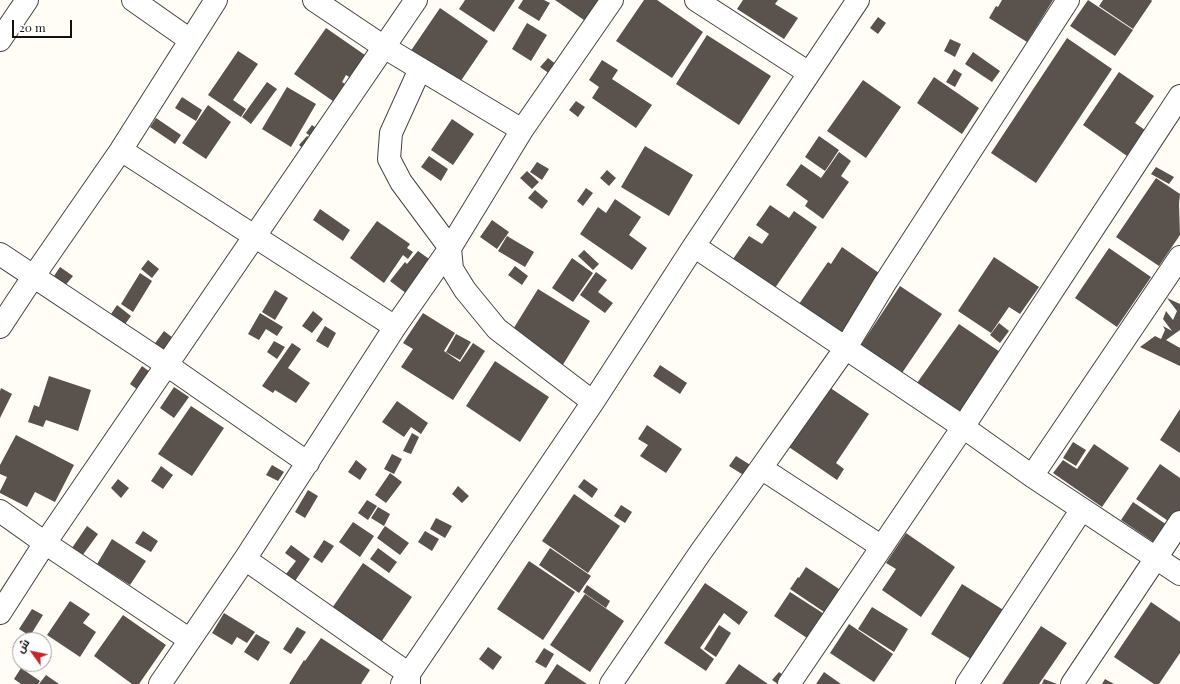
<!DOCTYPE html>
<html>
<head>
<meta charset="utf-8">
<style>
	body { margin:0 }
	#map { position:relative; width:1180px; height:684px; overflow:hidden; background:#fffdf5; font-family:"Playfair Display",Cairo,serif }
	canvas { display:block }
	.north { position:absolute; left:12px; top:632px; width:40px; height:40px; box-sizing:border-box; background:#fff; border:1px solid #a0a0a0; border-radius:50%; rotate:303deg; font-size:11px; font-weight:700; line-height:16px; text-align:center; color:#111 }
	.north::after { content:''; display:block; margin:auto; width:14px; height:18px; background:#c4262e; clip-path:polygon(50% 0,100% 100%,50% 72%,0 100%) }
	.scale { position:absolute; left:12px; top:20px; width:60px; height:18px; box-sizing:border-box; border:2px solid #111; border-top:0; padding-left:5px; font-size:12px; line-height:14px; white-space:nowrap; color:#111; -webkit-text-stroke:3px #fff; paint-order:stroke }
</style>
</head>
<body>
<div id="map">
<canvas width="1180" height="684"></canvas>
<div class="north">ش</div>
<div class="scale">20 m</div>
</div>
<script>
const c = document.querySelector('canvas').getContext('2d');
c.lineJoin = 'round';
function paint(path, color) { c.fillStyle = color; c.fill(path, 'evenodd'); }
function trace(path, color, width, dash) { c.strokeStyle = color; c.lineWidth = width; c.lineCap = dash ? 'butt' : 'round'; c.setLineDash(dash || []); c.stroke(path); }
const building = new Path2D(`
	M465,0H515L494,32L459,9Z
	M523,0H544L550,3L539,21L518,8Z
	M555,0H615L597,29Z
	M644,0H657L703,32L672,78L616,41Z
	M743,0H778L775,4L798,18L784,39L737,9Z
	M1002,0H1053L1027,42L989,18L996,6L998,7Z
	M1088,0L1133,30L1115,56L1070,26Z
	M1103,0H1151L1152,1L1133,29L1099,6Z
	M440,8L488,41L456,88L408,55Z
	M878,17L886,23L878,34L870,28Z
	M527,23L547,35L531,61L512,49Z
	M326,28L375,62L360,84L346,75L342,82L355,91L343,108L294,74Z
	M707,35L771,76L739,125L676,84Z
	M1067,38L1112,69L1036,183L991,153Z
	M950,39L961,44L955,57L944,51Z
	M238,51L258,64L233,100L246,109L241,117L208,95Z
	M973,52L1000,71L992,82L965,64Z
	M548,58L557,65L550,74L540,67Z
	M602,60L618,70L612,79L652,105L636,128L592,98L599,87L589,80Z
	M954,69L962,74L955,87L946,82Z
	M1119,72L1154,96L1135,123L1145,130L1127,156L1083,125Z
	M934,77L979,108L962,134L917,103Z
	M863,80L901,107L866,158L827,131Z
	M267,82L277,89L251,124L242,117Z
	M287,87L316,104L291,147L262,129Z
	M182,97L202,110L196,121L175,108Z
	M576,101L585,107L578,117L569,110Z
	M208,105L231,122L206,159L182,143Z
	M156,118L181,135L175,144L150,127Z
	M452,119L474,134L453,165L431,150Z
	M312,125L327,136L321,143L306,133Z
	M307,136L318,145L310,155L299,145Z
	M819,136L839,150L825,171L805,157Z
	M645,146L693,175L669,216L621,187Z
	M839,152L851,161L841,176L849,182L823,219L805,206L808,201L786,185L801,164L821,178Z
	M429,156L448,169L441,181L421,167Z
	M537,162L549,169L542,180L530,172Z
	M1156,167L1174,177L1169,184L1151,174Z
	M607,170L616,178L609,186L600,178Z
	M527,171L539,182L532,189L520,178Z
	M1156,178L1180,194L1179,204L1180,235L1159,266L1116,237Z
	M586,188L593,193L583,206L577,201Z
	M535,190L548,201L542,209L528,198Z
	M615,199L641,217L629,235L647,248L632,270L580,234L598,207L606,213Z
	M770,205L789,218L794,211L817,227L775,288L733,259L749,236L762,244L769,234L756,225Z
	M320,209L350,230L343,241L313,220Z
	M492,220L509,232L497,249L480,237Z
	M377,221L410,244L407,248L413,252L408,259L403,255L384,283L350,258Z
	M507,236L534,252L525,267L498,251Z
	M842,247L886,278L846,337L799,304L828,262L831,264Z
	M1109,248L1151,277L1117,327L1075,298Z
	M584,250L599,264L593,270L578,256Z
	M418,251L432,261L407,294L390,281L405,262L407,264Z
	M994,257L1039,287L1020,314L1009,307L991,333L958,311Z
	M572,258L593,273L573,302L552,288Z
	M148,260L159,269L152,278L141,269Z
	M515,266L528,276L522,285L508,275Z
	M60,267L73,276L64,287L52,279Z
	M596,272L607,280L598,292L613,303L605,313L580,295Z
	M140,273L152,281L133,312L121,304Z
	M900,286L942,314L902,373L861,345Z
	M538,289L590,321L559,371L507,339Z
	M275,290L288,298L275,320L262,312Z
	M1167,298L1180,304V330L1166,340L1180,348V366L1140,347L1155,336L1161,339L1165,330L1163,326L1172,331L1163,319L1166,311L1173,320L1177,311Z
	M117,305L131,316L123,327L109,317Z
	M313,311L323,319L312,333L302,326Z
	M260,313L283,327L277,336L266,329L259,340L248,334Z
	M423,313L455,333L444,351L460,362L473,343L485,351L453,400L401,367L413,349L403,343Z
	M999,323L1009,331L1000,343L990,335Z
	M959,324L1003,354L961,414L917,383Z
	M325,326L336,333L328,348L316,341Z
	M164,331L177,341L166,355L153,346Z
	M456,334L471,342L460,360L446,352Z
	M274,341L285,347L277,359L267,352Z
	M292,343L301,349L288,368L310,383L296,403L275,390L273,393L262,386Z
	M495,361L549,397L520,442L466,406Z
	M660,365L687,383L680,394L653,376Z
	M142,366L158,378L146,396L130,384Z
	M49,376L91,390L78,431L46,420L43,427L28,422L34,405L39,407Z
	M826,385L869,414L836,463L844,469L837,480L786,445Z
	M174,387L189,397L174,418L160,408Z
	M1,388L12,394L0,418V391Z
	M397,401L428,423L421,434L411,427L404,437L382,422Z
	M191,406L224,428L192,476L158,454Z
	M1180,409V453L1160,440Z
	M647,425L682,449L666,473L640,456L648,445L638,439Z
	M412,433L419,437L411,454L403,451Z
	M16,435L74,465L55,502L35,492L27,507L0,493V491L7,477L0,474V465Z
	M1073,442L1086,450L1076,466L1063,458Z
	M1094,444L1129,468L1102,507L1053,473L1063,460L1077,469Z
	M392,454L402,459L394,474L384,469Z
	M736,456L752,466L745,476L729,466Z
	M356,460L367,469L360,480L348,472Z
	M1160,464L1180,478V529L1136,499Z
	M272,465L284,472L278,481L266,475Z
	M161,466L173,475L163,489L151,481Z
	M390,473L402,482L386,503L375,495Z
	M118,479L129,488L121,498L111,488Z
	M584,479L598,489L592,498L578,487Z
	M458,486L469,496L462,503L452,494Z
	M308,490L318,496L305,518L295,512Z
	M574,494L620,526L588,573L542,541Z
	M367,500L377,506L368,520L358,513Z
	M1133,502L1173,529L1161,547L1121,520Z
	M621,505L632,512L625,523L614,516Z
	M378,507L390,514L384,526L371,518Z
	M436,518L452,526L445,538L430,529Z
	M353,522L374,536L360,557L339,542Z
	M87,526L98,534L82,556L72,548Z
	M385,526L409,543L400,555L377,538Z
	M143,531L158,541L151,552L135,543Z
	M425,531L439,539L432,551L418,542Z
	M906,533L955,567L921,617L882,590L896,569L886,563Z
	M112,539L146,561L130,585L97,564Z
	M324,540L334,546L322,563L313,557Z
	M291,545L310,559L295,581L286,574L296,561L285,553Z
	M378,548L397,562L389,573L370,559Z
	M550,548L591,576L579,593L539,565Z
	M529,561L575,592L543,640L497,609Z
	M363,563L412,597L377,648L328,614Z
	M806,567L848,595L833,618L790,589L798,577L799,578Z
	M705,583L748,612L739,625L724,613L700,648L714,659L706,671L664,643Z
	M962,584L1005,611L974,661L931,634Z
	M587,585L610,601L606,608L583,592Z
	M790,592L832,619L816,644L774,616Z
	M585,594L624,621L590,672L550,645Z
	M70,601L90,614L83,623L96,632L80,657L47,635Z
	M1151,602L1180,622V653L1159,684H1154L1114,657Z
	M872,607L908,629L894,652L858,629Z
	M32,609L43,615L30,636L19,629Z
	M224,613L255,632L247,643L237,637L232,645L212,633Z
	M123,615L166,645L139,684H132L94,656Z
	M849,624L893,654L874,682L830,653Z
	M719,625L731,633L716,657L704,649Z
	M1041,626L1067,643L1039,684H1002Z
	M297,627L306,632L291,654L283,649Z
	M256,634L270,642L258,661L244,652Z
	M321,638L370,670L361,684H289L304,660L305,661Z
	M488,647L502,657L493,670L479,659Z
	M544,648L554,654L546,668L535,662Z
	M557,664L587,684H544Z
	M739,664L768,684H725Z
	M21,668L40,681L38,684H21L14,679Z
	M779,672L791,681L789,684H778L772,680Z
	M824,672L841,684H816Z
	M46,675L59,684H39Z
	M1044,679L1057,684H1042Z
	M1105,679L1114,684H1102Z`);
const minor = new Path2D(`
	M133,0L190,40
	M314,0L384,47L522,130
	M696,0L809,73
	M0,40L27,0
	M420,69L391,133L389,159L401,182L450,248L452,269L465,290L497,329L593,402
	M121,150L395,327
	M694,246L963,427L1032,476L1180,574
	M0,254L167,365L308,463
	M0,327L33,277L121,150L216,0
	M761,468L882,547
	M1032,476L1180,257
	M0,511L45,543L190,640
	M245,559L409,674V684
	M0,613L45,543L416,0
	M160,684L245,559L395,327L450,248L522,130L612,0
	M402,684L593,402L694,246L858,0
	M611,684L700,553L761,468L845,349L885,283L1068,0
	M789,684L963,427L1180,96
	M967,684L1082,509
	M1072,684L1180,522`);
paint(building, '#5a524d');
trace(minor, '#444', 24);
trace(minor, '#fff', 22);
</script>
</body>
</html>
